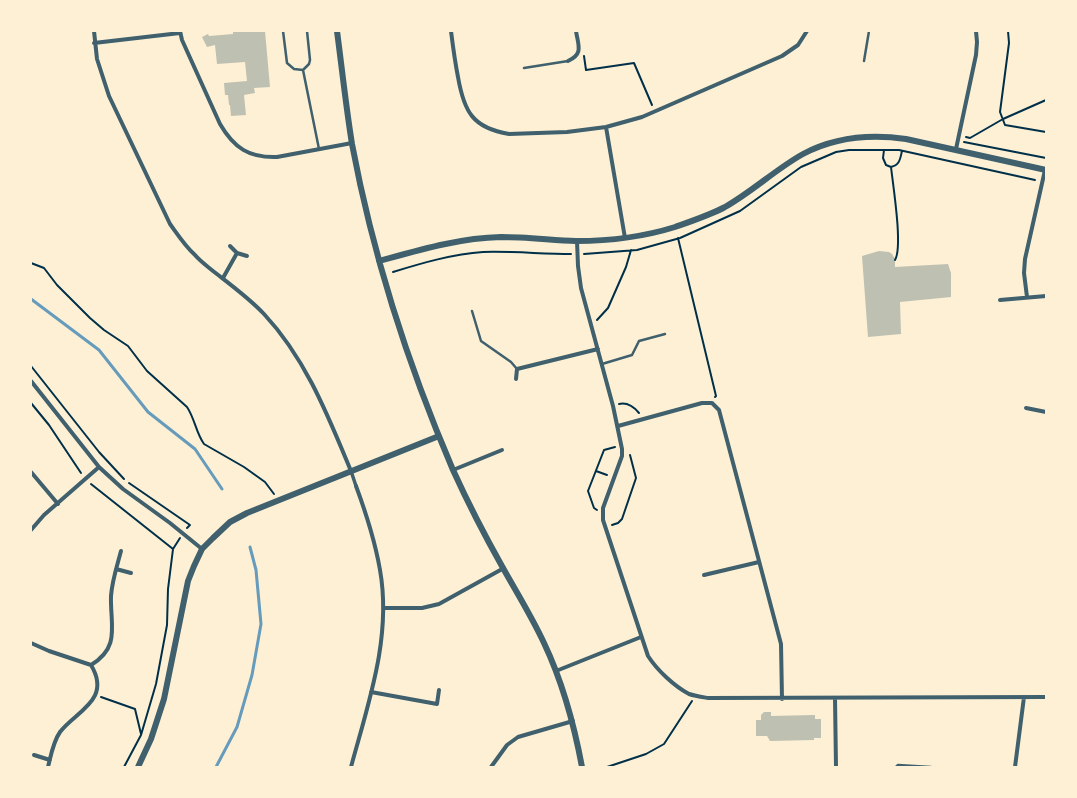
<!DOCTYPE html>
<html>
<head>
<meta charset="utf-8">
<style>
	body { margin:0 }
	#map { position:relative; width:1077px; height:798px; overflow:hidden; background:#fdf0d5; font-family:"Space Grotesk",sans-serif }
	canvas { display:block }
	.frame { position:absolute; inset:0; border:32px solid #fdf0d5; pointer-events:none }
</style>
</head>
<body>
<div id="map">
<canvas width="1077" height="798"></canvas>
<div class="frame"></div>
</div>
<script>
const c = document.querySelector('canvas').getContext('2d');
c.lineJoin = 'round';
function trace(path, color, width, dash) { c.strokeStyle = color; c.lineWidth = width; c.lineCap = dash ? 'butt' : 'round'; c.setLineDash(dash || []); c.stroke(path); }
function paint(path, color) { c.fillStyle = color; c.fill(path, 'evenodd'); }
const stream = new Path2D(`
	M31,299L99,350L148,412L195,449L222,489
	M216,767L237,727L252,675L261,624L256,570L250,547`);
const building = new Path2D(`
	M233,31H265L270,87L254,88L255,93L244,95L246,115L231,116L230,105H229L228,95H225L224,83L247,81L245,62L217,64L215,45L207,47L202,37L208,34L209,36L233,34Z
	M879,251L889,252L892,254L895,259V267L948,264L951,273V297L900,302L901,334L868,337L862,256Z
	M764,712H771V716L815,715V719H821V738H814V740L770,741L767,736H756V720H761V715Z`);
const path = new Path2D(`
	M1008,31L1009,43L1000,112L1005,125L1046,132
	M584,56L586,70L634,63L652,105
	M966,137L970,138L1003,119L1046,100
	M964,142L1046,158
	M884,150L883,158L886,165L891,167C900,165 900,159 902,151
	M891,167C893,185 903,247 895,260
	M678,238L716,396L715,397
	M584,254L637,250L680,238L740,211L801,167L836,152L849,150H899L1035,180
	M31,263L44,268L57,285L90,318L104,330L128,346L147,371L187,407C195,419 196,433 204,444L244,467L265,482L274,494
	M393,272C422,263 453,254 483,252C512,251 542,254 571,254
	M597,320L608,308L626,267L631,250
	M31,366L99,452L124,479
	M31,403L49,425L81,473
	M619,404C628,402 634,407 639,413
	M596,471L607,475
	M129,483L190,525L187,528
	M91,484L173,549
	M597,510L594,508L588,491L604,450L615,447
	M612,525L618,523L622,519L636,478L630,455
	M101,697L135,709L141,734
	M124,767L141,735L156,684L167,625L168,589L173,549L180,538
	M607,767L646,754L664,744L692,701`);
const service = new Path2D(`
	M283,31L287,63L294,69L303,70
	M864,61L869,31
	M524,68L568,61
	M303,70L319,149
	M303,70L309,64L310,60L307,31
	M472,311L481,341L511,362L517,369
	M602,364L632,355L639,341L665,334
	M896,767L898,765L931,767`);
const pedestrian = new Path2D(`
	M351,471L356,486`);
const minor = new Path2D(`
	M94,31L97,59L109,96L170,224C178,235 185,246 195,255C200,261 207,266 213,271C231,285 249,298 264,314C306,359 328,416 351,471
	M180,31L182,40L220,124C234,148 249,158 277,157L352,143
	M451,31C453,47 455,62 458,77C464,112 473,128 509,134L567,132L606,127L642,117L782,56L798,45L807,31
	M94,43L180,33
	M568,61C584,54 578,45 576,31
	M606,127L625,238
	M956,149L976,55L977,42L976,31
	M577,241L578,266L581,288L613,406L622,449V456L603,508V520L648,656C657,670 674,686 689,694C695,696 702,697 708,698L1046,697
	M230,246L237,253L247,256
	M223,278L237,253
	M1027,297L1024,273L1025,259L1045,170
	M1000,300L1046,296
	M516,379L517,369L598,349
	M31,381L99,467L123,489L170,523L202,549
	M1026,408L1046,412
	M618,426L702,403H712L719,410L781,644L782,699
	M453,470L502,450
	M31,472L58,504
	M31,530L44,515L99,467
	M116,569L131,573
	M704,575L759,562
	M383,608H422L439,604L504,568
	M31,643L49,651L91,665C112,700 76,711 60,732C53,742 51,755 48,767
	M91,665C121,647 110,625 111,596C112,581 117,566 121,551
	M556,671L641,637
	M371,692L437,704L439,690
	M835,698L836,767
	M34,755L50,760
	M351,767C368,704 392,637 380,570C375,541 366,513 356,486
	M491,767L507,745L518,737L573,721
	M1015,767L1024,697`);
const tertiary = new Path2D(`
	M337,31C342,69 346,107 352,144C373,256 408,365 453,470C468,503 485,536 503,568C517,593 532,617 544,643C563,683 574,724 582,767
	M379,261C419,250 459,238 501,237C526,237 551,240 576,241C610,241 643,237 675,227C692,221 710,215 725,207C753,191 776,169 803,154C835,137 871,134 906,139L1046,170
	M138,767L151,739L164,699L188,581L194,566L202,549L213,538L230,522L247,513L439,436`);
trace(stream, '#669bbc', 3);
paint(building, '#bec0b2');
trace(path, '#003049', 2);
trace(service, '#3f606c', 2.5);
trace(pedestrian, '#3f606c', 3.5);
trace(minor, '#3f606c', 4);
trace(tertiary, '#3f606c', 6);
</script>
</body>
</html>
